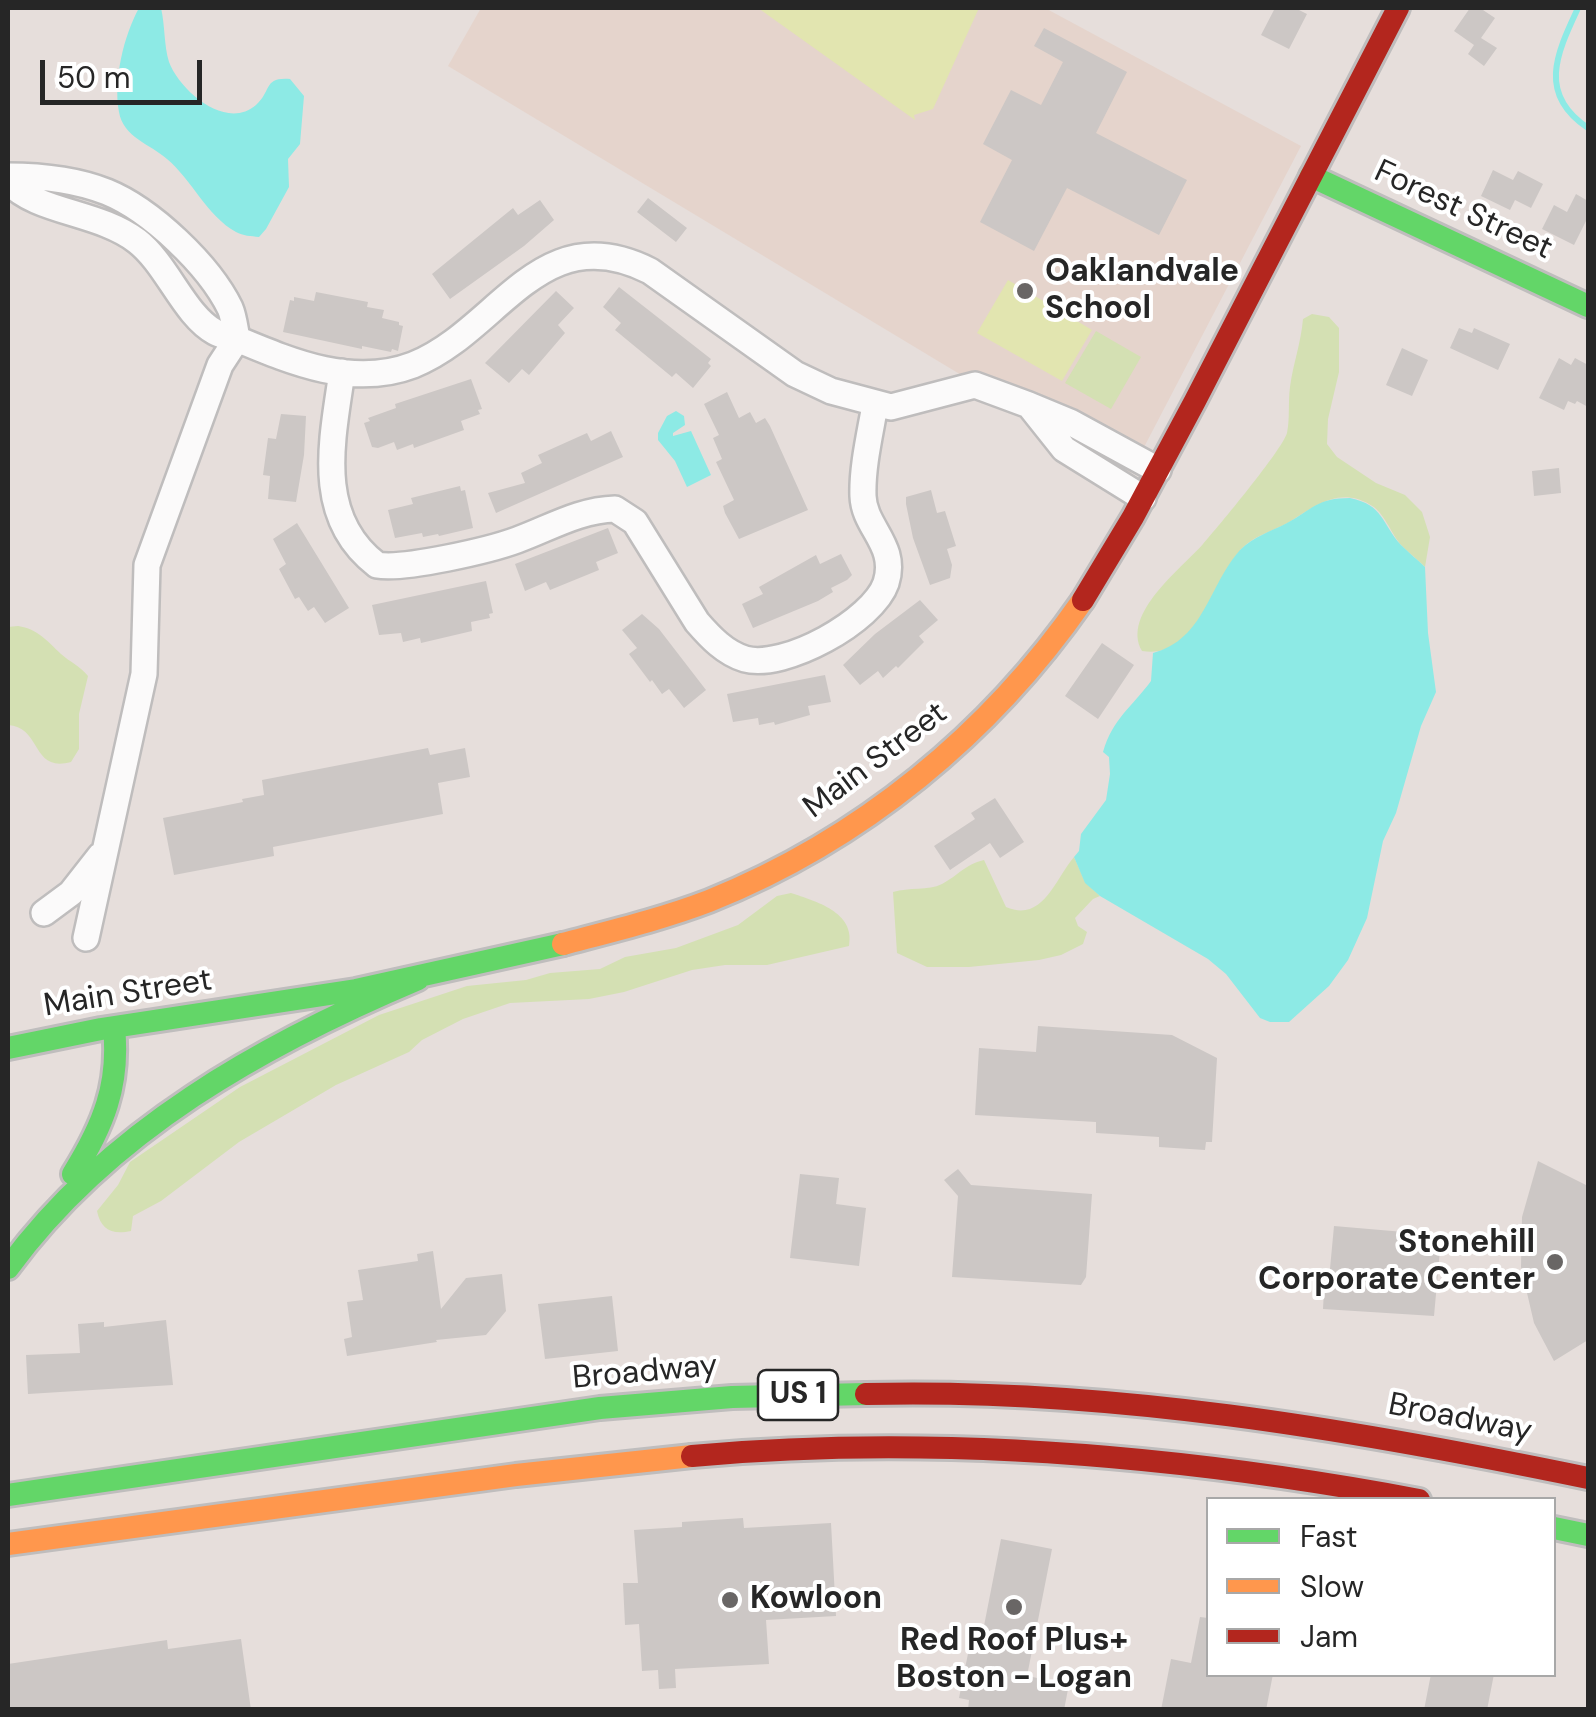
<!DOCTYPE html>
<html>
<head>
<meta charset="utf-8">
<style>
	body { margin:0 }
	#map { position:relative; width:1596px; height:1717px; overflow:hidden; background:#e6dedb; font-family:"DM Sans",sans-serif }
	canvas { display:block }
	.frame { position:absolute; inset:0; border:10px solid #262626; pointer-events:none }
	.legend { position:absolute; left:1206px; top:1497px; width:350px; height:180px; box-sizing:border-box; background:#fff; border:2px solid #a8a8a8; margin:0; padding:12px 18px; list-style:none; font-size:30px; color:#262626 }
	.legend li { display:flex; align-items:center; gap:20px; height:50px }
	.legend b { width:50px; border:2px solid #a8a8a8 }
	.scale { position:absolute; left:40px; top:60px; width:162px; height:45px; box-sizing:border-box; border:5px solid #262626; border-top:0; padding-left:12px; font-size:30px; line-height:35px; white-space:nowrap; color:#262626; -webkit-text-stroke:8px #fff; paint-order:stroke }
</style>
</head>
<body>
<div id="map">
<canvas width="1596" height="1717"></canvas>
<div class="frame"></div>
<ul class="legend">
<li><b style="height:12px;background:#63d668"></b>Fast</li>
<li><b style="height:12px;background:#ff974d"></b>Slow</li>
<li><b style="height:12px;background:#b3261e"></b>Jam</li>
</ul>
<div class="scale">50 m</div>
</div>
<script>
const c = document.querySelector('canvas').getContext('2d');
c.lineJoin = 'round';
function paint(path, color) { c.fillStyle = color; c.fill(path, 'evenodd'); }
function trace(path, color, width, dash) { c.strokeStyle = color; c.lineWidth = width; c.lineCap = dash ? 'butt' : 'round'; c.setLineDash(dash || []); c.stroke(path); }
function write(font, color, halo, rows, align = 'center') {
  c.font = font + ' "DM Sans",sans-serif'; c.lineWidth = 8; c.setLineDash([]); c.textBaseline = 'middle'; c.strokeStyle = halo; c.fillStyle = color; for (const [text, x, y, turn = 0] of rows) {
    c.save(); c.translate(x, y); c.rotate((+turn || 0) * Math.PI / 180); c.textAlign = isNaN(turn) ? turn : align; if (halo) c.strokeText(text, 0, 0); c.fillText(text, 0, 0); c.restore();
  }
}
const education = new Path2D(`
	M481,8H1045L1301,146L1129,476L448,66Z`);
const green = new Path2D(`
	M1312,314L1329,317L1339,328V372L1328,419L1327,444L1337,457L1376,483L1405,495L1422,512L1430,537L1425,567C1418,560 1409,553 1402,546C1390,533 1385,512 1369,504C1339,487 1315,506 1291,521C1273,532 1252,535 1238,553C1212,586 1196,660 1142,651C1121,614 1181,569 1203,544C1218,527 1282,450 1287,433C1290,419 1288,402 1290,387C1293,364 1301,343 1303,319Z
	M1096,331L1141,357L1111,409L1065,383Z
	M18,626C38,629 47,641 61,654C70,662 80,666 88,676L79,714V749L71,762C31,773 42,727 8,725V627Z
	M1074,857L1085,882L1100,896L1093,899L1075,918L1078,926L1087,932L1083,944L1061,955L1039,960L969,967H927L897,953L893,892C909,887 928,891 942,884C959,875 964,865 984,860L1006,907C1043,923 1055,879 1074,857Z
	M791,893C815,901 856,912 849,946L767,965H725L692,970L624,992L589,999L510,1003L463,1019L422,1040L409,1052L336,1085L239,1142L161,1201L133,1216L131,1231C112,1235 101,1230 97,1211L118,1185L130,1162L240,1087L379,1015L467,986L526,980L550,973L600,969L625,957L676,948L738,925L777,896Z`);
const pitch = new Path2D(`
	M758,8H979L933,109L914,115L915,120Z
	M1008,280L1092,330L1062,381L977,333Z`);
const water = new Path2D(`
	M139,8H161C165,25 164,46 169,62C180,91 226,131 256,105C272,91 263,77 290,79L304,96L300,144L288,159L289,187L266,229L259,237C251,236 243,236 236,232C207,216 192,180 167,159C150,144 123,137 119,112C113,80 124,35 139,8Z
	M676,411L684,416L685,425L673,433V436L691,431L711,475L687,487L675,461L658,440V433L667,416Z
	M1350,498C1384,505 1381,523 1401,545C1409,553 1418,560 1425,567L1428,633L1436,692L1421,726L1396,813L1383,841L1367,918L1348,960L1329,986L1289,1022H1270L1260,1018L1226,974L1208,959L1100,896L1085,883L1074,857L1079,851L1081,834L1106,800L1110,774L1109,757L1103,752C1113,718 1132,707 1151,681L1153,653C1205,639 1208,586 1240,550C1254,536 1270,532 1287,523C1313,509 1317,498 1350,498Z`);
const stream = new Path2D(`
	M1578,8C1557,53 1537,94 1588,128`);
const building = new Path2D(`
	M1275,8H1295L1307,14L1289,49L1261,35Z
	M1470,8H1480L1495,18L1481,38L1497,48L1484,66L1468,54L1474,45L1454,31Z
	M1044,28L1127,72L1096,133L1187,180L1159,235L1067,188L1034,251L980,222L1012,160L983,144L1011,90L1041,105L1063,62L1034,46Z
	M1493,170L1513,180L1518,171L1543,184L1531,208L1515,200L1510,210L1481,196Z
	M1576,194L1588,201V217L1574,245L1542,229L1554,205L1567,212Z
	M648,198L687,228L676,242L637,212Z
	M540,200L554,220L524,246L450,299L432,274L513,208L518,215Z
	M619,287L711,359L708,363L711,366L693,388L676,373L672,377L615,330L621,323L603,307Z
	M556,291L574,308L558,325L565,333L529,375L522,369L509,383L485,363Z
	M316,292L368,302L367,307L384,310L382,318L399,322V325L403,326L398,351L392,349L391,352L362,346V349L283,332L290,300L294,301V297L314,301Z
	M1459,328L1472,333L1474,328L1510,344L1498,370L1450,348Z
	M1402,348L1428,360L1412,396L1386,385Z
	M1559,358L1571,365L1575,358L1588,365V407L1577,401L1575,404L1568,401L1564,410L1539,398Z
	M471,379L482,409L478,410L480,414L461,421L464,430L414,448L413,444L397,450L394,442L378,448L372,447L364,423L370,421L368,418L396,408L395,404Z
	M727,392L739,418L750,412L756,423L765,418L770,426L808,510L739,539L725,513L723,506L734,500L716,462L722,459L713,438L719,435L704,404Z
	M281,414L306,416L304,455L296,502L268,499L270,476L263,475L268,438L276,439Z
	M611,431L623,457L496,513L488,493L525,483L521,473L542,463L538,455L587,433L591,441Z
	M1559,468L1561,493L1534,496L1532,471Z
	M460,486L461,491L465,490L473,528L439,536L438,534L423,537L422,533L395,538L388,510L413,504L411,498Z
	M931,490L937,513L945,511L956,546L947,549L952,565L950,578L930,585L913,538L906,504V497Z
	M297,523L349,608L325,623L314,607L308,611L299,597L295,599L279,569L286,564L273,539Z
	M608,528L618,553L596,562L599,570L550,590L546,582L525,591L515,564Z
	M841,554L852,575L847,580L831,588L833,592L818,601L753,628L742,604L763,594L759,587L816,555L820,564Z
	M486,581L493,613L489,614L490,618L471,622L472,631L421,643L420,638L403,642L401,633L379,635L372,605Z
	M920,600L938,620L919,636L924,642L898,668L896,666L883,678L878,671L860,685L843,665L875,634Z
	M642,614L659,629L706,690L684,708L669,689L662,694L652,680L650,682L629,654L637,648L622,630Z
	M1102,643L1134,665L1098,719L1065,696Z
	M825,675L831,702L808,706L810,715L775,725L774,722L759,725L758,718L733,722L727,694Z
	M428,748L430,755L465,748L470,777L438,783L443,814L273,847L274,856L174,875L163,818L243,802L242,799L264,795L262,780Z
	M995,798L1024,842L1000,858L990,843L950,870L934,846L975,819L971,813Z
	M1038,1026L1172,1035L1217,1058L1212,1142H1206L1205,1150L1159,1147V1137L1096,1133V1122L975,1115L979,1048L1036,1052Z
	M1538,1161L1588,1186V1340L1554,1361L1534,1323L1521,1267L1522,1217Z
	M958,1169L971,1185L1092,1194L1086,1277L1081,1285L952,1277L958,1196L944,1180Z
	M800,1174L839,1178L836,1204L866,1208L859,1266L790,1258Z
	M1334,1226L1427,1234L1440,1250L1434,1316L1323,1309L1324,1290H1328Z
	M433,1251L441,1309L466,1278L502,1274L506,1311L486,1335L436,1340L437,1342L347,1356L344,1339L352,1337L347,1302L363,1300L358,1270L418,1261L417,1254Z
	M612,1296L618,1351L545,1359L538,1304Z
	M166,1320L173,1385L28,1394L26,1355L80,1353L78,1324L104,1322V1327Z
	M743,1518L744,1528L831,1523L836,1616L766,1620L769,1664L675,1669L676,1688L659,1689L658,1670L642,1671L639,1624L625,1625L623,1583H638L634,1530L682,1527V1522Z
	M1001,1539L1052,1549L1027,1676L1069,1684L1064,1710H968L969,1700L959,1698L972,1634L982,1636Z
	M1200,1617L1208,1618V1674H1273L1266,1710H1161L1171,1659L1191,1663Z
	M241,1639L251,1710H8V1664L167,1640L168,1649Z
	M1431,1674H1494L1487,1710H1424Z`);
const street = new Path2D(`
	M8,176C40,176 77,180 107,192C151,210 209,265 230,308C234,317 235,329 237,339
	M8,181C36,213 98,211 137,241C167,264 184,315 215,332C222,336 230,336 237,339C292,362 353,388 413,365C499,331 540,215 650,271L795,374L831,391L891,407L975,385L1029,405
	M342,372C332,441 314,517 377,565C404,570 490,550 517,540C550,528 579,510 615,509L635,522L697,622C710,637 725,653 745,659C784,670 873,621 886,583C898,545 864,528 863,496C862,467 870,434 875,405
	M1143,498L1064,449L1029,405L1070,422L1158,470
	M44,913L71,893L100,856
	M86,938L144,674L147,565L220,365L237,339`);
const fast = new Path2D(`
	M1311,176L1588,306
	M8,1048L101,1029L356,990L563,944
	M73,1174C103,1126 120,1085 114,1028
	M8,1268C109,1130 264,1044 418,979
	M8,1495L600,1408L732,1397L866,1394
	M1554,1528L1588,1535`);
const slow = new Path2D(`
	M563,944C612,931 662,919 709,901C861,840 990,734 1083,600
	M8,1544L516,1475L692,1456`);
const jam = new Path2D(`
	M1083,600L1133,517L1195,401L1398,8
	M866,1394C1110,1388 1350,1429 1588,1478
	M692,1456C936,1434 1179,1455 1419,1500`);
const markers = [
	[1025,291,10,"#696665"],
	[1555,1262,10,"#696665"],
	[730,1600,10,"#696665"],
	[1014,1607,10,"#696665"]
];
const shields = [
	[798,1395,80]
];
const shieldNames = [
	["US 1",798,1395]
];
const streetNames = [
	["Forest Street",1463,211,25],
	["Main Street",876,761,-37],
	["Main Street",128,994,-9],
	["Broadway",645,1373,-5],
	["Broadway",1460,1419,11]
];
const poiNames = [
	["Oaklandvale",1045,273],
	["School",1045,310],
	["Stonehill",1535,1244,"right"],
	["Corporate Center",1535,1281,"right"],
	["Kowloon",750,1600],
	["Red Roof Plus+",1014,1642,"center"],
	["Boston - Logan",1014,1679,"center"]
];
paint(education, '#e5d4cc');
paint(green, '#d4e0b3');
paint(pitch, '#e2e5b0');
paint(water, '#8deae5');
trace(stream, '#8deae5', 6);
paint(building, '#ccc7c5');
trace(street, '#bfbdbd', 30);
trace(fast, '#bfbdbd', 28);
trace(slow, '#bfbdbd', 28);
trace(jam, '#bfbdbd', 28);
trace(street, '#fbfafa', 25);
trace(fast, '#63d668', 22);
trace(slow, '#ff974d', 22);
trace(jam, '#b3261e', 22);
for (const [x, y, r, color] of markers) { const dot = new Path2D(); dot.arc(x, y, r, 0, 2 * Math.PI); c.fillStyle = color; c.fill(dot); trace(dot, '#fff', 4); }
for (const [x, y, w] of shields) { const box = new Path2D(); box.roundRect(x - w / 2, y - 25, w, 50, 8); c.fillStyle = '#fff'; c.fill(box); trace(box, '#262626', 2.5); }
write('bold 30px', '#262626', null, shieldNames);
write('32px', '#262626', '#fff', streetNames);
write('bold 32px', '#262626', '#fff', poiNames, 'left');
</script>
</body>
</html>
